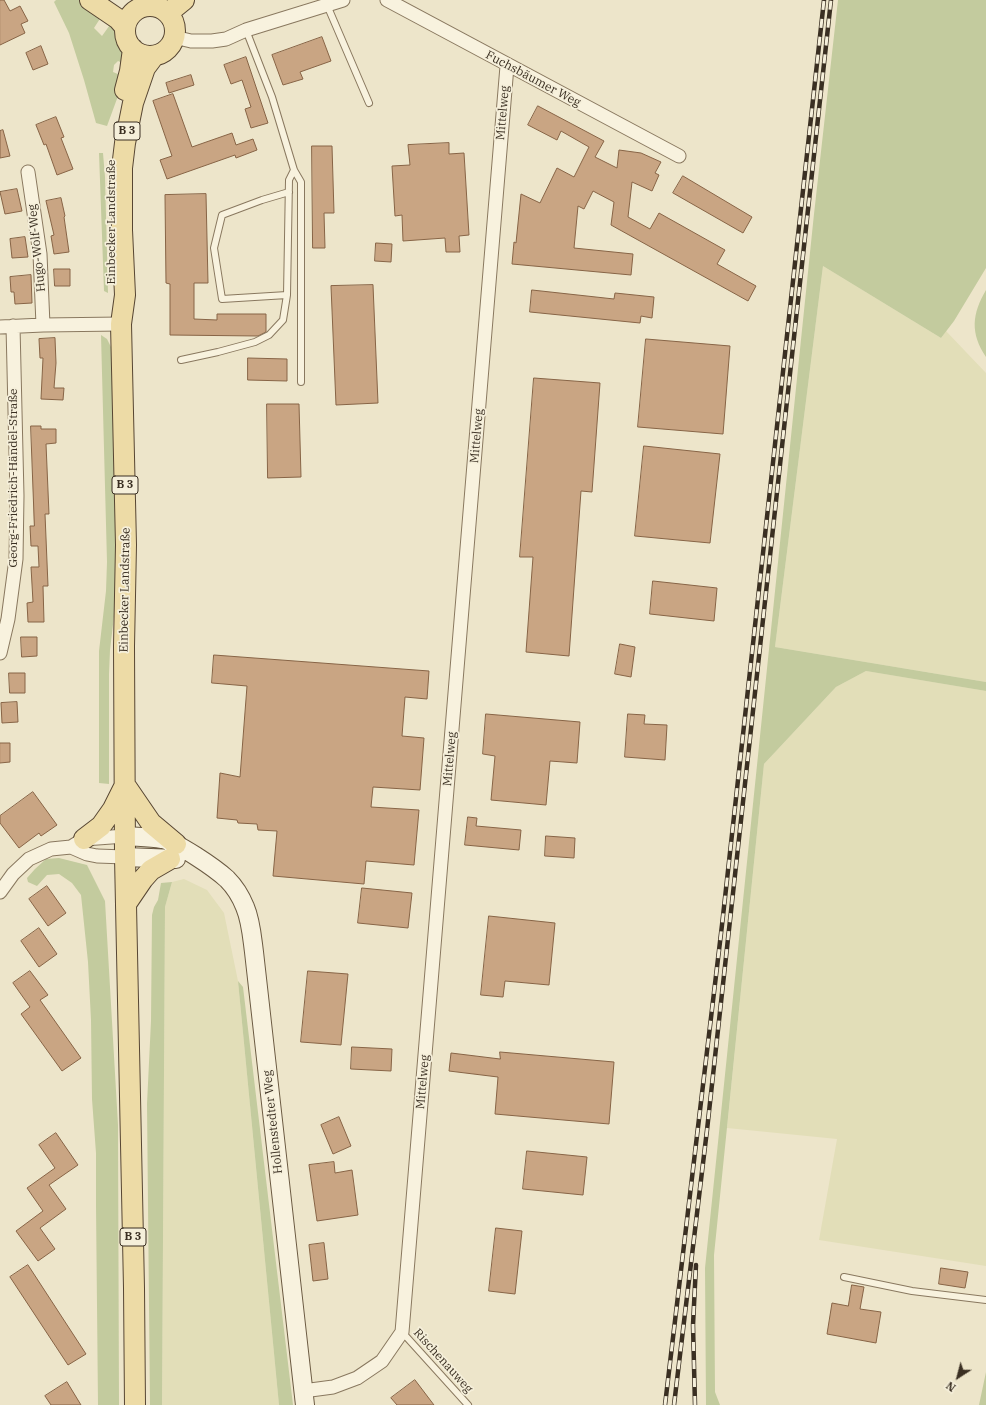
<!DOCTYPE html>
<html>
<head>
<meta charset="utf-8">
<style>
	body { margin:0 }
	#map { position:relative; width:986px; height:1405px; overflow:hidden; background:#ede5ca; font-family:"IBM Plex Serif",serif }
	canvas { display:block }
	.north { position:absolute; left:938px; top:1357px; width:40px; height:40px; -webkit-text-stroke:3px #f5efda; paint-order:stroke; rotate:216deg; font-size:11px; font-weight:700; line-height:16px; text-align:center; color:#3a2f22 }
	.north::after { content:''; display:block; margin:auto; width:14px; height:18px; background:#3a2f22; clip-path:polygon(50% 0,100% 100%,50% 72%,0 100%) }
</style>
</head>
<body>
<div id="map">
<canvas width="986" height="1405"></canvas>
<div class="north">N</div>
</div>
<script>
const c = document.querySelector('canvas').getContext('2d');
c.lineJoin = 'round';
function paint(path, color) { c.fillStyle = color; c.fill(path, 'evenodd'); }
function trace(path, color, width, dash) { c.strokeStyle = color; c.lineWidth = width; c.lineCap = dash ? 'butt' : 'round'; c.setLineDash(dash || []); c.stroke(path); }
function write(font, color, halo, rows, align = 'center') {
  c.font = font + ' "IBM Plex Serif",serif'; c.lineWidth = 3.5; c.setLineDash([]); c.textBaseline = 'middle'; c.strokeStyle = halo; c.fillStyle = color; for (const [text, x, y, turn = 0] of rows) {
    c.save(); c.translate(x, y); c.rotate((+turn || 0) * Math.PI / 180); c.textAlign = isNaN(turn) ? turn : align; if (halo) c.strokeText(text, 0, 0); c.fillText(text, 0, 0); c.restore();
  }
}
const farmland = new Path2D(`
	M823,266L941,338L946,331L986,373V682L775,647Z
	M866,671L986,691V1266L819,1240L837,1139L727,1128L764,764L836,687Z
	M184,879L207,890L224,913L238,981L279,1405H162L165,907L172,882Z`);
const green = new Path2D(`
	M56,0H82L103,14L94,28L102,36L112,22C121,35 124,49 127,65L118,61L114,65L113,72L125,77L107,126L96,123L84,80L69,33L54,2Z
	M838,0H986V268L954,321L941,338L823,266L775,647L986,682V691L866,671L836,687L764,764L714,1255L715,1392L720,1405H706L705,1268L814,214Z
	M99,153H103L105,177L108,293L104,291Z
	M986,290V357C970,333 972,314 986,290Z
	M101,335L107,339L111,347L117,470L116,599L110,650L109,674V784L99,783V651L106,591L107,562Z
	M59,858L87,865L105,901L118,1125L119,1405H98L96,1206V1153L92,1099L91,1020L88,962L81,895L72,883L59,874L47,875L37,886L28,882L27,878L35,869L46,859Z
	M172,882L165,907L162,1405H150L147,1104L151,1021L152,915L154,907L158,900L161,883Z
	M238,981L243,987L293,1405H279Z
	M986,1372V1405H979Z`);
const building = new Path2D(`
	M0,0H4L10,11L20,6L28,21L21,24L25,33L0,45Z
	M322,37L331,61L300,72L303,79L283,85L272,55Z
	M41,46L48,64L33,70L26,53Z
	M246,57L268,123L251,128L245,109L251,107L242,80L231,84L224,65Z
	M191,75L194,85L169,93L166,83Z
	M173,94L192,147L232,133L236,145L253,139L257,150L236,158L235,155L167,179L160,160L172,156L153,101Z
	M538,106L604,141L595,157L617,168L619,150L641,153L661,162L655,173L659,175L652,191L632,182L628,217L650,229L659,213L725,250L717,264L756,286L748,301L611,225L614,202L593,191L584,209L578,206L574,248L633,254L631,275L512,264L514,242L516,243L521,194L540,203L557,168L574,177L589,147L561,131L557,140L528,125Z
	M56,117L64,137L61,138L73,169L57,175L46,144L44,145L36,125Z
	M3,130L10,156L0,158V131Z
	M449,143V154L464,153L469,235L459,236L460,252H446L445,238L403,241L402,215L395,216L392,166L410,165L408,145Z
	M312,146H332L334,213H324L325,248H313Z
	M683,176L752,217L743,233L673,193Z
	M17,189L22,211L5,214L0,192Z
	M206,194L208,283H194V319L217,320V314H266V332L258,336L170,335V284L166,283L165,195Z
	M61,198L65,216L64,217L69,252L54,254L51,236L54,235L46,201Z
	M25,237L28,257L12,258L10,239Z
	M376,243L392,244L391,262L375,261Z
	M54,269H70V286H55Z
	M31,275L32,303L15,304L14,292H11L10,277Z
	M373,285L378,403L336,405L331,286Z
	M532,290L614,299L615,293L654,297L652,318L641,316L640,323L530,312Z
	M55,338L56,363L54,388H64L63,400L41,399L43,358H40L39,339Z
	M646,339L730,346L723,434L638,427Z
	M248,358L287,359V381L248,380Z
	M534,378L600,383L592,492L581,491L569,656L526,652L533,557H520Z
	M267,404H299L301,477L268,478Z
	M31,426H41V429H56V443L46,444L49,514H45L48,586H43L44,622H28L27,603L33,602L31,567H39L38,546H31L30,526H34Z
	M644,446L720,454L710,543L635,536Z
	M653,581L717,588L714,621L650,614Z
	M21,637H37V656L22,657Z
	M620,644L635,647L631,677L615,674Z
	M214,655L429,671L427,699L405,697L402,736L424,738L420,790L373,787L371,807L419,810L414,865L366,861L364,884L273,876L277,831L258,830L257,824L238,823L237,820L217,818L220,773L240,777L247,686L212,683Z
	M9,673H25V693H10Z
	M17,702L18,722L2,723L1,703Z
	M486,714L580,722L577,763L550,761L546,805L491,800L495,756L483,754Z
	M628,714L645,715L644,724L667,725L665,760L625,757Z
	M0,743H10V762L0,763Z
	M33,792L57,825L41,836L39,833L19,848L0,823V816Z
	M468,817L477,818L476,826L521,830L519,850L465,845Z
	M546,836L575,838L574,858L545,856Z
	M47,886L66,913L48,926L29,899Z
	M362,888L412,893L408,928L358,923Z
	M489,916L555,923L549,985L505,981L503,997L481,995Z
	M39,928L57,954L39,967L21,941Z
	M30,971L48,995L40,1000L81,1058L62,1071L21,1014L30,1007L13,983Z
	M308,971L348,974L341,1045L301,1042Z
	M352,1047L392,1049L391,1071L351,1069Z
	M500,1052L614,1062L609,1124L495,1114L498,1077L449,1071L451,1053L500,1059Z
	M339,1117L351,1146L333,1154L321,1125Z
	M56,1133L78,1165L49,1185L66,1209L40,1228L55,1249L38,1261L16,1231L43,1211L27,1188L55,1168L39,1145Z
	M527,1151L587,1157L583,1195L523,1189Z
	M334,1162L335,1173L352,1170L358,1215L317,1221L309,1165Z
	M496,1228L522,1231L515,1294L489,1291Z
	M324,1243L328,1279L313,1281L309,1245Z
	M28,1265L86,1354L68,1365L10,1277Z
	M941,1268L968,1272L965,1288L939,1284Z
	M852,1285L864,1287L860,1309L881,1312L876,1343L827,1334L832,1303L848,1306Z
	M415,1380L434,1405H397L391,1398Z
	M67,1382L81,1405H51L45,1396Z`);
const service = new Path2D(`
	M327,5L369,103
	M246,30L272,97L294,170L301,182V382
	M287,295L222,299L214,248L222,215L262,200L289,192
	M181,360L218,352L255,342L269,335L283,320L287,295L289,180L294,170
	M844,1277L912,1291L986,1300
	M402,1332L468,1405`);
const minor = new Path2D(`
	M387,0L679,156
	M174,37L191,41H212L226,39L246,30L343,0
	M28,172L40,254L43,325
	M0,327L43,325L121,324
	M0,653L8,619L16,559L17,496L13,326
	M71,847L87,854L97,856L125,857
	M0,892L13,874L29,859L51,849L71,847L84,839L125,836
	M303,1391L333,1387L357,1378L382,1361L402,1332L507,66`);
const secondary = new Path2D(`
	M125,836C137,837 150,837 162,839C177,842 215,868 227,879C235,887 241,897 245,907C251,921 252,937 254,952L305,1405
	M125,857L176,859`);
const primary = new Path2D(`
	M90,0L118,19L125,27
	M125 31a25 25 0 1 1 50 0a25 25 0 1 1-50 0Z
	M168,13L184,0
	M125,90L130,71L133,49
	M125,785L151,823L176,844
	M84,839L101,826L113,809L124,787
	M126,904L143,879L151,870L170,859
	M135,1405L134,1288L125,857L124,646L126,545L121,324L125,295L122,230V168L125,143L133,103L145,68L154,56`);
const rail = new Path2D(`
	M665,1405L722,925L824,0
	M674,1405L707,1130L831,0
	M695,1405L693,1325L696,1265`);
const shields = [
	[127,131,26],
	[125,485,26],
	[133,1237,26]
];
const shieldNames = [
	["B 3",127,131],
	["B 3",125,485],
	["B 3",133,1237]
];
const streetNames = [
	["Fuchsbäumer Weg",533,79,28],
	["Mittelweg",503,113,-85],
	["Einbecker Landstraße",112,222,-90],
	["Hugo-Wolf-Weg",37,248,-96],
	["Mittelweg",477,436,-85],
	["Georg-Friedrich-Händel-Straße",14,478,-90],
	["Einbecker Landstraße",125,590,-89],
	["Mittelweg",450,759,-85],
	["Mittelweg",423,1082,-85],
	["Hollenstedter Weg",273,1122,-96],
	["Rischenauweg",443,1361,48]
];
paint(farmland, '#e2deb8');
paint(green, '#c3cb9e');
paint(building, '#c9a583');
trace(building, '#876446', 1);
trace(service, '#89785f', 8);
trace(minor, '#89785f', 15);
trace(secondary, '#6b5a42', 20);
trace(primary, '#574633', 22);
trace(service, '#f8f2de', 6);
trace(minor, '#f8f2de', 13);
trace(secondary, '#f8f2de', 18);
trace(primary, '#eddba6', 20);
trace(rail, '#3a2f22', 4.5);
trace(rail, '#f5efda', 3, [9]);
for (const [x, y, w] of shields) { const box = new Path2D(); box.roundRect(x - w / 2, y - 9, w, 18, 3); c.fillStyle = '#f5efda'; c.fill(box); trace(box, '#3a2f22', 1); }
write('bold 11px', '#3a2f22', null, shieldNames);
write('12px', '#3a2f22', '#f5efda', streetNames);
</script>
</body>
</html>
